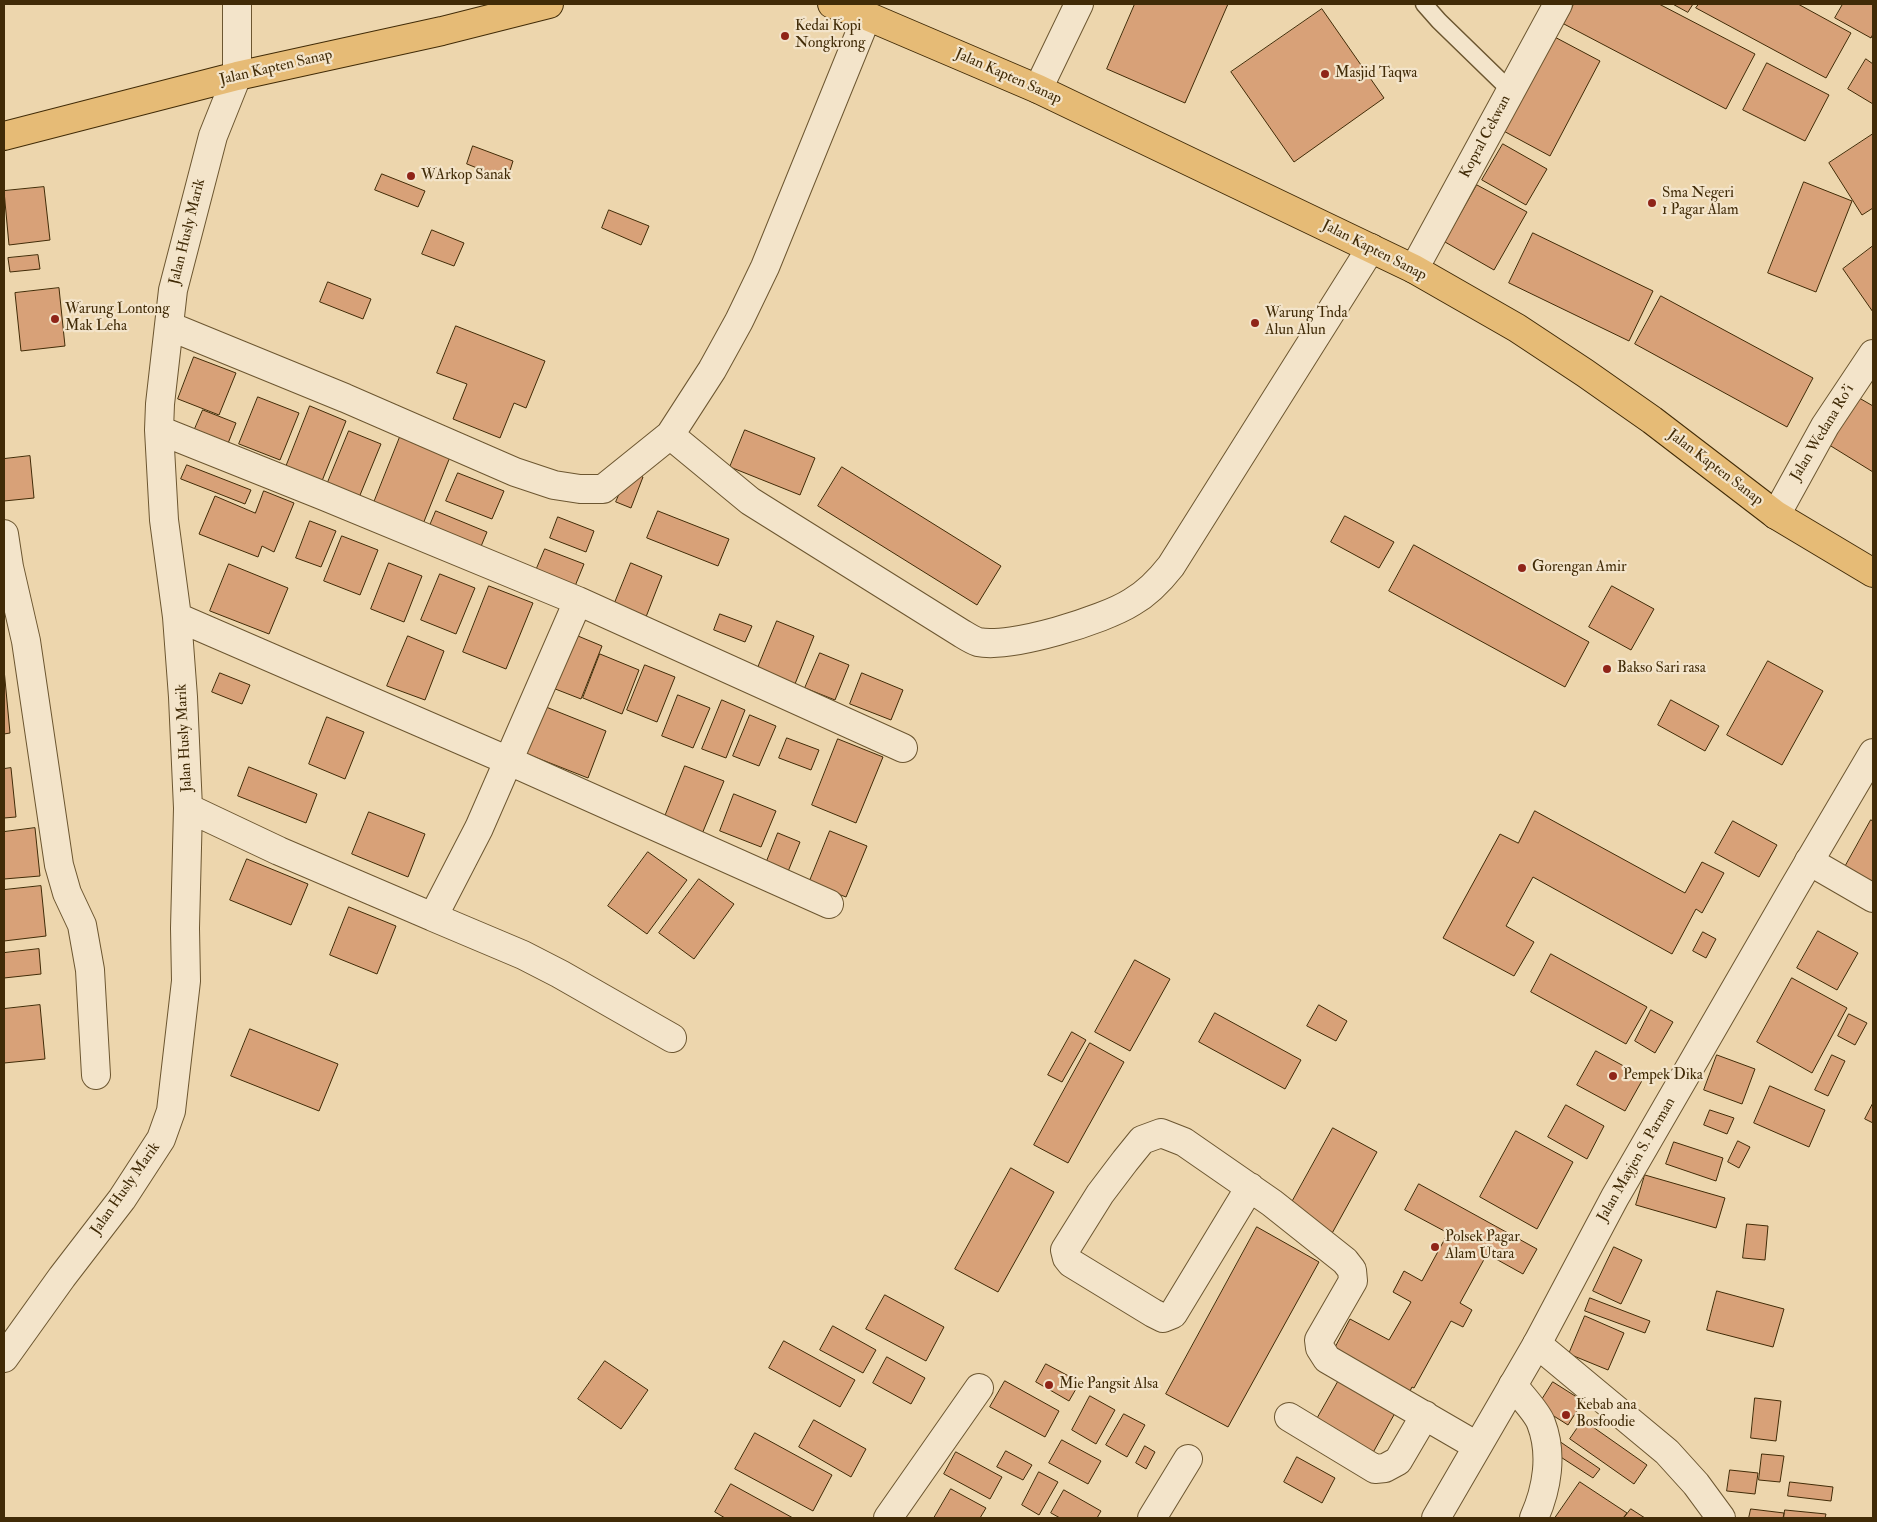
<!DOCTYPE html>
<html>
<head>
<meta charset="utf-8">
<style>
	body { margin:0 }
	#map { position:relative; width:1877px; height:1522px; overflow:hidden; background:#edd6ad; font-family:"IM FELL Double Pica",serif }
	canvas { display:block }
	.frame { position:absolute; inset:0; border:5px solid #412b07; pointer-events:none }
</style>
</head>
<body>
<div id="map">
<canvas width="1877" height="1522"></canvas>
<div class="frame"></div>
</div>
<script>
const c = document.querySelector('canvas').getContext('2d');
c.lineJoin = 'round';
function paint(path, color) { c.fillStyle = color; c.fill(path, 'evenodd'); }
function trace(path, color, width, dash) { c.strokeStyle = color; c.lineWidth = width; c.lineCap = dash ? 'butt' : 'round'; c.setLineDash(dash || []); c.stroke(path); }
function write(font, color, halo, rows, align = 'center') {
  c.font = font + ' "IM FELL Double Pica",serif'; c.lineWidth = 4.5; c.setLineDash([]); c.textBaseline = 'middle'; c.strokeStyle = halo; c.fillStyle = color; for (const [text, x, y, turn = 0] of rows) {
    c.save(); c.translate(x, y); c.rotate((+turn || 0) * Math.PI / 180); c.textAlign = isNaN(turn) ? turn : align; if (halo) c.strokeText(text, 0, 0); c.fillText(text, 0, 0); c.restore();
  }
}
const building = new Path2D(`
	M1135,4H1228L1185,103L1107,69Z
	M1574,4H1659L1755,54L1726,109L1564,24Z
	M1673,4H1693L1688,12Z
	M1699,4H1798L1851,33L1826,78L1696,8Z
	M1843,4H1873V34L1871,38L1835,18Z
	M1322,9L1384,98L1294,162L1231,72Z
	M1549,34L1600,61L1550,156L1498,128Z
	M1866,59L1873,64V104L1848,89Z
	M1767,63L1829,95L1805,141L1743,110Z
	M1873,134V208L1862,215L1829,163Z
	M1503,144L1547,169L1526,205L1482,180Z
	M473,146L513,161L507,180L467,164Z
	M382,174L425,191L418,207L375,190Z
	M1804,182L1852,201L1816,292L1768,273Z
	M1477,185L1527,212L1494,270L1445,242Z
	M44,187L50,240L9,245L4,191Z
	M609,210L649,226L641,245L602,228Z
	M432,230L464,243L454,266L422,254Z
	M1533,233L1653,291L1629,341L1509,283Z
	M1873,246V312L1843,269Z
	M38,255L40,269L10,272L8,258Z
	M328,282L371,299L363,319L320,302Z
	M59,288L65,346L21,351L15,293Z
	M1661,296L1813,378L1787,427L1635,344Z
	M456,326L545,361L526,408L514,403L500,438L453,419L467,384L437,373Z
	M194,357L236,373L219,415L178,399Z
	M1854,395L1873,406V472L1826,443Z
	M258,397L299,413L280,460L239,444Z
	M310,406L346,421L320,486L284,472Z
	M203,410L236,423L225,451L191,438Z
	M745,430L815,458L800,495L730,467Z
	M349,431L381,444L358,500L326,487Z
	M400,437L450,457L421,529L371,510Z
	M30,456L34,498L4,501V459Z
	M187,465L251,490L245,504L181,479Z
	M842,467L1001,566L977,605L818,506Z
	M629,472L643,477L631,508L616,502Z
	M458,473L504,491L492,519L446,501Z
	M264,491L294,503L274,552L262,546L258,557L199,534L215,496L255,513Z
	M436,511L487,532L477,556L426,535Z
	M658,511L729,539L718,566L647,538Z
	M1345,516L1394,542L1379,568L1331,542Z
	M558,517L594,531L586,552L550,538Z
	M310,521L336,531L321,567L296,558Z
	M342,536L378,550L360,595L324,581Z
	M1414,545L1589,642L1565,687L1389,591Z
	M545,549L584,564L571,596L532,580Z
	M389,563L422,576L404,622L371,609Z
	M631,563L662,576L644,622L612,610Z
	M229,564L288,588L269,634L210,611Z
	M440,574L475,588L456,634L421,620Z
	M489,586L533,603L506,669L463,652Z
	M1612,586L1654,609L1631,650L1589,627Z
	M720,614L752,626L745,642L714,630Z
	M777,621L814,636L793,689L755,675Z
	M566,631L602,646L581,699L545,685Z
	M408,636L444,651L425,700L387,686Z
	M820,653L849,665L835,700L805,688Z
	M600,654L639,670L622,714L583,698Z
	M1768,661L1823,691L1782,765L1727,735Z
	M645,665L675,677L657,722L627,710Z
	M4,669L10,733L4,734Z
	M220,673L250,685L242,704L212,692Z
	M862,673L903,690L891,720L850,704Z
	M678,695L710,708L693,748L662,736Z
	M722,700L745,710L726,758L702,749Z
	M1671,700L1719,726L1705,751L1658,725Z
	M541,705L606,731L588,778L522,752Z
	M750,715L776,726L759,766L733,756Z
	M327,717L364,732L345,779L309,764Z
	M787,738L819,750L811,770L779,758Z
	M838,739L883,757L856,823L812,805Z
	M685,766L724,781L702,834L664,819Z
	M249,767L317,794L306,823L238,796Z
	M11,768L16,817L4,818V769Z
	M734,794L776,811L761,847L720,831Z
	M1535,811L1685,893L1702,862L1724,873L1702,913L1696,909L1672,954L1533,877L1506,926L1534,942L1514,976L1443,938L1500,834L1518,843Z
	M369,812L425,834L408,877L352,854Z
	M1871,820L1873,821V894L1840,876Z
	M1733,821L1777,845L1759,877L1715,853Z
	M35,828L40,876L4,879V832Z
	M830,831L867,846L846,897L809,883Z
	M778,833L800,842L787,874L765,866Z
	M648,852L687,880L647,934L608,906Z
	M247,859L308,884L291,925L230,900Z
	M699,879L734,904L694,959L659,933Z
	M41,886L46,936L4,941V890Z
	M349,907L396,926L377,974L330,955Z
	M1818,931L1858,953L1837,990L1797,968Z
	M1703,932L1716,939L1706,958L1693,951Z
	M39,949L41,974L4,978V953Z
	M1551,954L1647,1007L1626,1044L1531,992Z
	M1135,960L1170,979L1130,1051L1095,1032Z
	M1792,978L1847,1008L1812,1073L1757,1042Z
	M40,1005L45,1059L4,1063V1009Z
	M1319,1005L1347,1021L1336,1041L1307,1026Z
	M1651,1010L1673,1022L1655,1053L1635,1041Z
	M1215,1013L1301,1060L1285,1089L1199,1042Z
	M1849,1014L1867,1023L1855,1045L1838,1036Z
	M250,1029L338,1064L319,1111L231,1076Z
	M1072,1032L1086,1040L1062,1082L1048,1075Z
	M1090,1043L1124,1062L1068,1163L1034,1145Z
	M1596,1051L1644,1077L1625,1111L1577,1085Z
	M1717,1055L1755,1069L1742,1104L1704,1090Z
	M1832,1055L1845,1061L1828,1096L1815,1090Z
	M1770,1086L1825,1110L1809,1147L1754,1123Z
	M1873,1103V1123L1865,1119Z
	M1566,1105L1604,1126L1587,1159L1548,1137Z
	M1710,1110L1734,1118L1727,1134L1704,1125Z
	M1333,1128L1377,1152L1330,1237L1286,1213Z
	M1516,1131L1573,1162L1537,1229L1480,1197Z
	M1738,1141L1750,1147L1739,1168L1728,1162Z
	M1674,1142L1723,1158L1716,1181L1666,1164Z
	M1011,1168L1054,1192L998,1292L955,1269Z
	M1645,1175L1725,1198L1716,1228L1636,1205Z
	M1419,1184L1537,1249L1523,1274L1487,1254L1460,1303L1472,1310L1463,1327L1451,1321L1414,1388L1412,1387L1409,1393L1333,1351L1350,1319L1389,1340L1411,1302L1393,1292L1404,1271L1422,1281L1448,1233L1405,1210Z
	M1747,1224L1768,1226L1765,1260L1743,1258Z
	M1257,1227L1319,1262L1228,1427L1166,1394Z
	M1614,1247L1642,1260L1621,1304L1593,1291Z
	M1717,1291L1784,1309L1773,1347L1707,1330Z
	M885,1295L944,1327L926,1361L866,1329Z
	M1590,1298L1650,1321L1645,1333L1585,1311Z
	M1585,1316L1624,1333L1608,1370L1569,1354Z
	M833,1326L876,1350L863,1373L820,1350Z
	M784,1341L855,1380L840,1407L769,1368Z
	M887,1357L925,1378L911,1404L873,1383Z
	M605,1361L648,1390L621,1429L578,1399Z
	M1046,1364L1080,1382L1069,1401L1036,1382Z
	M1343,1373L1400,1404L1370,1458L1313,1426Z
	M1005,1381L1059,1411L1045,1437L990,1407Z
	M1553,1382L1583,1401L1568,1425L1538,1406Z
	M1090,1396L1115,1410L1096,1444L1072,1430Z
	M1755,1398L1781,1401L1776,1441L1751,1438Z
	M1124,1414L1145,1425L1127,1457L1106,1445Z
	M814,1420L866,1449L851,1477L799,1447Z
	M1583,1420L1647,1465L1634,1484L1570,1439Z
	M755,1433L832,1475L813,1511L735,1469Z
	M1062,1440L1101,1461L1088,1484L1049,1463Z
	M1559,1441L1600,1469L1593,1478L1553,1452Z
	M1145,1446L1155,1452L1146,1469L1136,1463Z
	M1006,1451L1032,1465L1023,1480L997,1467Z
	M956,1452L1002,1477L990,1499L944,1474Z
	M1762,1454L1784,1456L1780,1482L1759,1480Z
	M1297,1457L1335,1478L1322,1503L1284,1482Z
	M1730,1470L1758,1473L1755,1494L1727,1491Z
	M1039,1472L1058,1482L1039,1515L1022,1505Z
	M1580,1482L1627,1513L1623,1518H1555Z
	M1790,1482L1833,1487L1831,1501L1788,1496Z
	M731,1484L793,1518H725L715,1512Z
	M951,1489L986,1508L980,1518H934Z
	M1064,1490L1101,1511L1097,1518H1060L1051,1513Z
	M1631,1509L1645,1518H1624Z
	M1751,1509L1784,1513L1783,1518H1749Z
	M1785,1510L1826,1514L1825,1518H1784Z`);
const service = new Path2D(`
	M1424,4L1439,21L1511,91`);
const minor = new Path2D(`
	M1038,89L1079,4
	M1414,269L1558,4
	M169,326L345,398L515,472L554,485L580,489H603L670,435L712,370L739,321L765,267L867,16
	M159,430L324,496L578,601L903,748
	M670,435L750,501L961,633C966,636 972,640 978,642C1010,649 1104,620 1132,602C1148,593 1160,580 1171,566L1371,248
	M1776,515L1825,426L1873,354
	M4,534L9,567L26,641L59,865L67,893L82,925L90,970L96,1075
	M177,617L509,761L829,904
	M188,808L279,851L433,917L479,828L578,601
	M1809,861L1873,898
	M433,917L523,955L560,974L672,1038
	M1250,1187L1173,1314L1163,1318L1153,1313L1071,1263L1067,1258L1065,1250L1100,1194L1125,1161L1142,1140L1161,1133L1184,1142L1272,1203L1345,1261L1352,1270L1353,1281L1319,1340L1320,1348L1327,1359L1477,1446
	M1537,1344L1667,1452L1696,1484L1721,1518
	M4,1358L62,1277L122,1199L161,1139L171,1111L186,981L185,928L188,808L183,697L177,617L164,520L159,430L160,404L173,290L213,136L237,76
	M1513,1385C1521,1396 1537,1412 1541,1423C1553,1454 1547,1489 1534,1518
	M1289,1417L1375,1469L1385,1468L1398,1461L1425,1415
	M888,1518L979,1388
	M1152,1518L1188,1459`);
const tertiary = new Path2D(`
	M237,76V4
	M1436,1518L1537,1344L1615,1197L1793,889L1873,753`);
const primary = new Path2D(`
	M832,4L867,16L1038,89L1414,269L1517,328L1585,373L1652,420L1776,515L1873,573
	M4,136L237,76L442,31L549,4`);
const markers = [
	[785,36,5,"#8f2418"],
	[1325,74,5,"#8f2418"],
	[411,176,5,"#8f2418"],
	[1652,203,5,"#8f2418"],
	[55,319,5,"#8f2418"],
	[1255,323,5,"#8f2418"],
	[1522,568,5,"#8f2418"],
	[1607,669,5,"#8f2418"],
	[1613,1076,5,"#8f2418"],
	[1435,1247,5,"#8f2418"],
	[1049,1385,5,"#8f2418"],
	[1566,1415,5,"#8f2418"]
];
const poiNames = [
	["Kedai Kopi",795,27],
	["Nongkrong",795,44],
	["Masjid Taqwa",1335,74],
	["WArkop Sanak",421,176],
	["Sma Negeri",1662,194],
	["1 Pagar Alam",1662,211],
	["Warung Lontong",65,310],
	["Mak Leha",65,327],
	["Warung Tnda",1265,314],
	["Alun Alun",1265,331],
	["Gorengan Amir",1532,568],
	["Bakso Sari rasa",1617,669],
	["Pempek Dika",1623,1076],
	["Polsek Pagar",1445,1238],
	["Alam Utara",1445,1255],
	["Mie Pangsit Alsa",1059,1385],
	["Kebab ana",1576,1406],
	["Bosfoodie",1576,1423]
];
const streetNames = [
	["Jalan Kapten Sanap",276,68,-13],
	["Jalan Kapten Sanap",1008,77,24],
	["Kopral Cekwan",1486,137,-62],
	["Jalan Husly Marik",188,232,-76],
	["Jalan Kapten Sanap",1374,251,27],
	["Jalan Wedana Ro'i",1823,433,-59],
	["Jalan Kapten Sanap",1715,468,37],
	["Jalan Husly Marik",185,738,-93],
	["Jalan Mayjen S. Parman",1637,1160,-60],
	["Jalan Husly Marik",126,1189,-55]
];
paint(building, '#d8a178');
trace(building, '#412b07', 1);
trace(service, '#6c5630', 19);
trace(minor, '#6c5630', 30);
trace(tertiary, '#6c5630', 30);
trace(primary, '#412b07', 30);
trace(service, '#f3e4ca', 16);
trace(minor, '#f3e4ca', 28);
trace(tertiary, '#f3e4ca', 28);
trace(primary, '#e6bb76', 28);
for (const [x, y, r, color] of markers) { const dot = new Path2D(); dot.arc(x, y, r, 0, 2 * Math.PI); c.fillStyle = color; c.fill(dot); trace(dot, '#f3e4ca', 2); }
write('15px', '#412b07', '#f3e4ca', poiNames, 'left');
write('15px', '#412b07', '#f3e4ca', streetNames);
</script>
</body>
</html>
